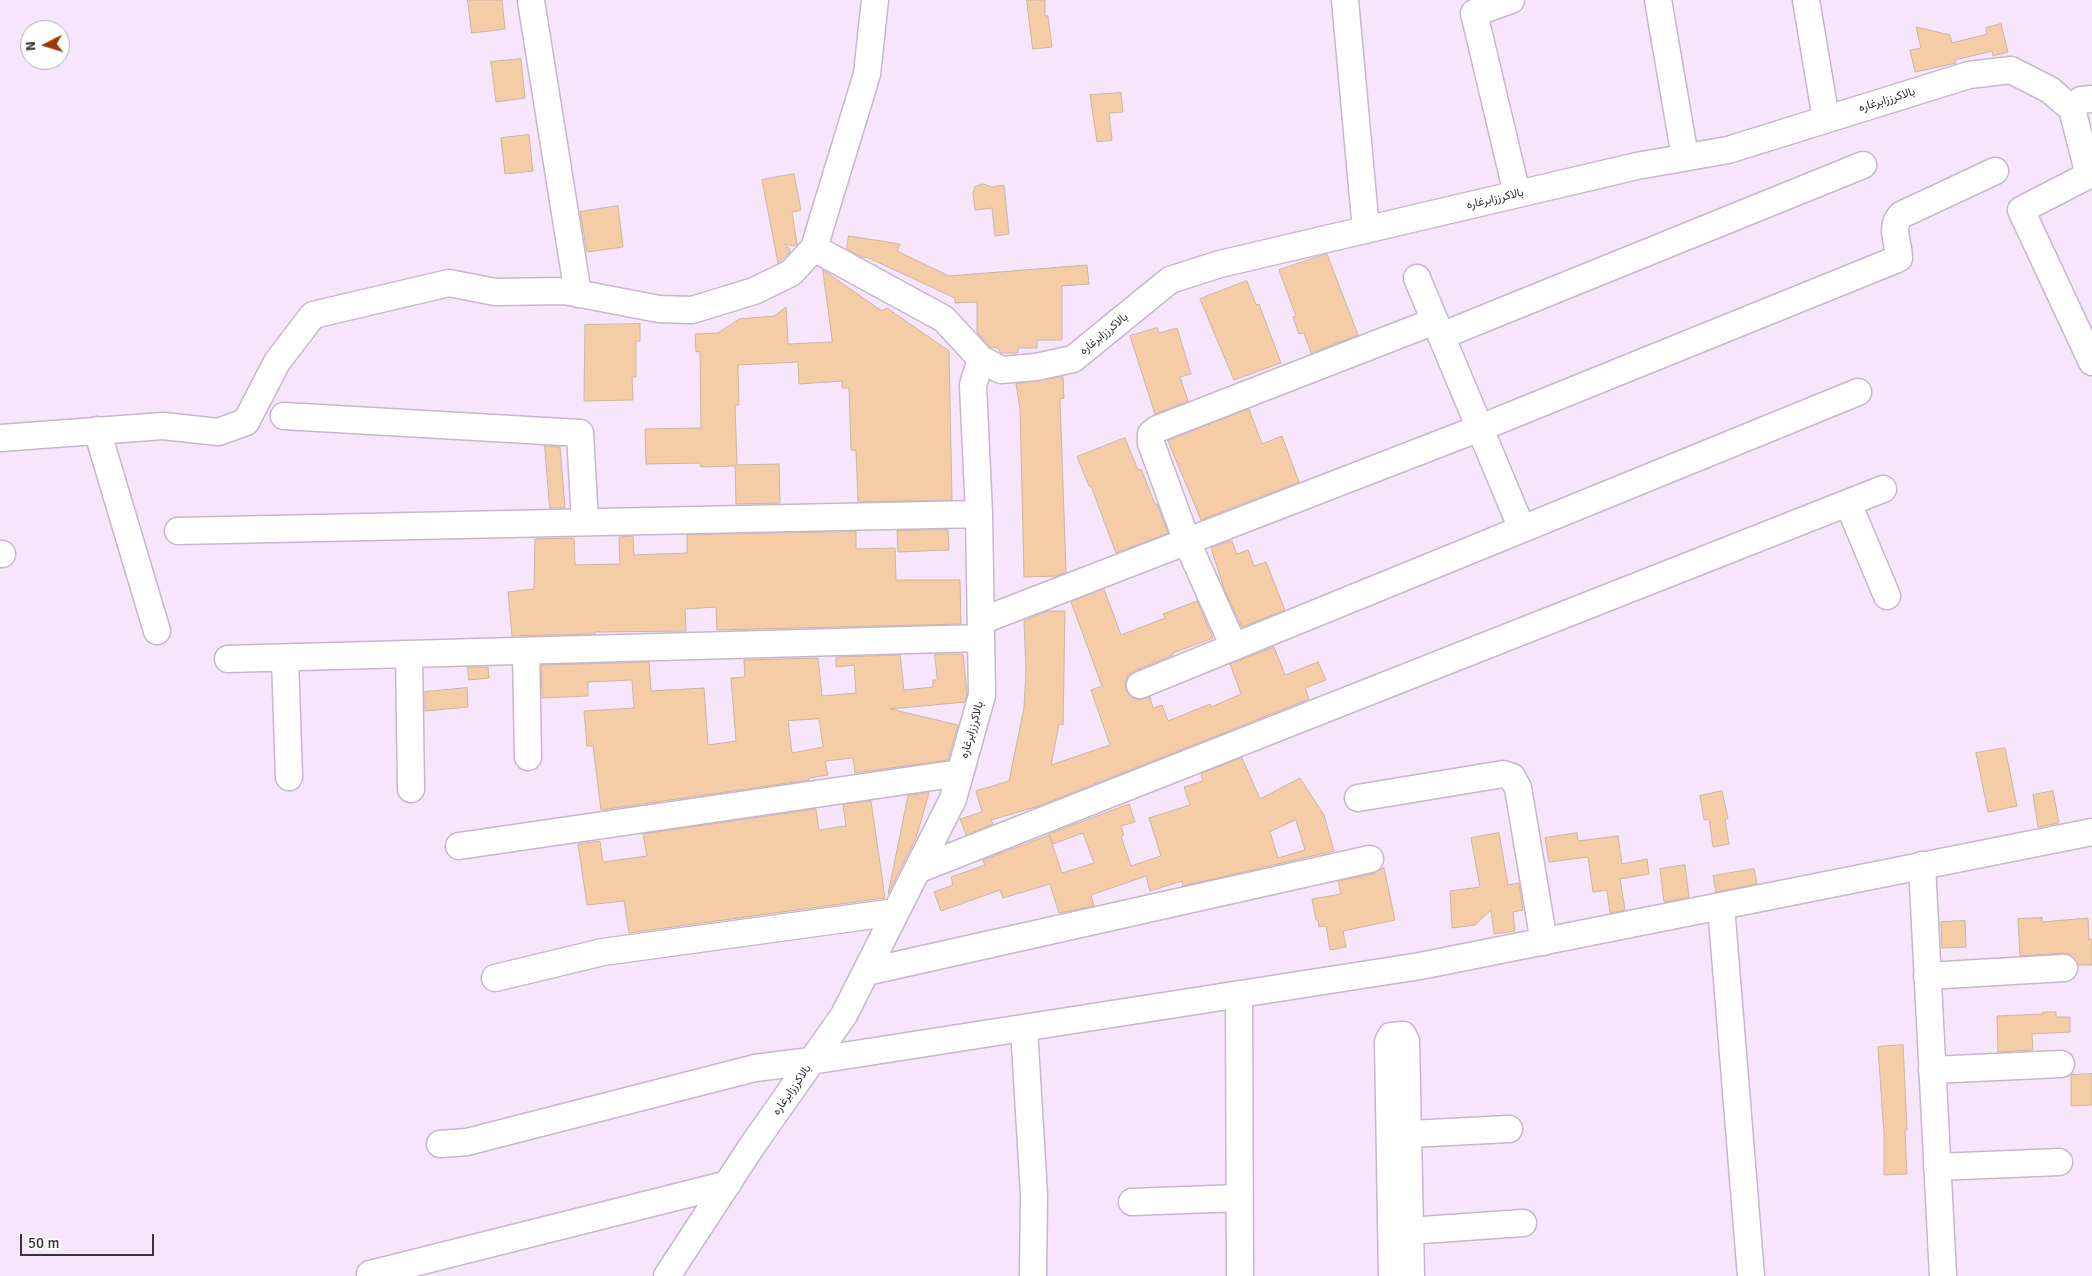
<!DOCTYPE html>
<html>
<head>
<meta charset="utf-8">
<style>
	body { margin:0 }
	#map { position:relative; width:2092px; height:1276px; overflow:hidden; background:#f7e5fc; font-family:Signika,sans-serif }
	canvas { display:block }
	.north { position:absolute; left:20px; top:20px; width:50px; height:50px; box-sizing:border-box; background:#fff; border:1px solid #b0adb1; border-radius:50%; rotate:265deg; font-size:14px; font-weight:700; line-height:20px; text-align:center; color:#39323b }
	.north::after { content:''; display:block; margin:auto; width:18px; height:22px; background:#9f390c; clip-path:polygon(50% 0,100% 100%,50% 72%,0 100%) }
	.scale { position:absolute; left:20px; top:1234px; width:134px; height:22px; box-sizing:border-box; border:2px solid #39323b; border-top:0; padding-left:6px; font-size:15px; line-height:18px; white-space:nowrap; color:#39323b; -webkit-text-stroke:4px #fff; paint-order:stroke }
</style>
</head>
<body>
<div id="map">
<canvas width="2092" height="1276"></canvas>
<div class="north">N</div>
<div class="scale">50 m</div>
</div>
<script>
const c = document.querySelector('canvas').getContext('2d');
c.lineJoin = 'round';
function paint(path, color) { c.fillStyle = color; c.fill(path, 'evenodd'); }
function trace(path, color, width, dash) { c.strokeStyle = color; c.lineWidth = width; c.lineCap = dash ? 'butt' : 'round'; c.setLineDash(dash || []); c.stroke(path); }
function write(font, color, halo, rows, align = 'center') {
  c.font = font + ' Signika,Vazirmatn,sans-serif'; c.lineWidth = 4; c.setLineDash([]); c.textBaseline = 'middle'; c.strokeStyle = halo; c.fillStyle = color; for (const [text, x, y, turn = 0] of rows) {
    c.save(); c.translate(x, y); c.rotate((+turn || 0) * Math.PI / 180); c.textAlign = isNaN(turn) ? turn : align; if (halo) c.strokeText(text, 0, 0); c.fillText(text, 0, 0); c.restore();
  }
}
const building = new Path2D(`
	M468,0H502L505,29L472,33Z
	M1027,0H1045V16H1048L1052,47L1033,49Z
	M2001,24L2008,52L1993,56L1992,51L1955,60L1956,63L1915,72L1910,50L1921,48L1916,27L1950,35L1952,43L1987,34L1986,28Z
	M521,59L525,98L496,102L491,62Z
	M1121,93L1123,112L1109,113L1112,140L1097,142L1090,95Z
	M529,135L533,171L505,174L501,138Z
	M794,174L801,210L792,212L797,244L795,246L784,244L789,248L790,252L778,263L762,180Z
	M983,184L992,187L1004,185L1009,234L995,236L992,208L975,210L973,193L975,187Z
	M618,206L623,247L587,252L580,212Z
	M849,236L900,244L897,251L949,276L1087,265L1089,284L1062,286V340H1037V348H1018V353H1001L998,348L990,347L977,332V302L955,303V298L869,258L862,257L847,249Z
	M1327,254L1358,335L1311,353L1304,333L1299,334L1293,317L1296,316L1279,270Z
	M823,270L882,311L887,308L949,351L952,500L858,502L856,450H851L849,388H842V381L799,384L798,362L738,365L739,405H735L737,465L779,464L780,503L736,504L735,466L701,467L700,463L646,464L645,429L701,428L700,351L696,352L695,334L718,333L739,319L774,316L786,307L788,344L832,342Z
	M1247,281L1256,305L1259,304L1281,363L1234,380L1200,299Z
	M640,324V341H636V377H632L633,400L584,401L585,325Z
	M1157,328L1159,333L1177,328L1191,374L1180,377L1188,401L1155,414L1130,336Z
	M1063,377L1064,398L1060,399L1066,572L1056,576L1024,577L1020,409L1016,384Z
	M1249,409L1262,444L1282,436L1299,482L1201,520L1168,441Z
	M1125,438L1138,470L1141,469L1155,504H1157L1168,533L1116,553L1091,486H1089L1077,457Z
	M545,446L560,447L565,508H550Z
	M948,530L949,550L898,552L897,531Z
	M856,532V549L895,548L896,580H960L961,624L717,630L716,607L685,609L686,631L595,632V634L512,636L508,592L534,589L535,539L574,538L575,565L620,564L619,537L633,536L634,555L687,553V535Z
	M1232,541L1237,554L1248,550L1254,566L1266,562L1285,610L1242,627L1225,591L1211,548Z
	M1104,589L1121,635L1165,618L1163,614L1197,601L1213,638L1173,653V655L1134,671L1128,675L1125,682L1126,690L1131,697L1138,700L1150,697L1153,708L1162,705L1168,721L1210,704L1211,707L1241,694L1230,664L1274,647L1285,675L1318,662L1326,680L1305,688L1309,699L1039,806L991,820L993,824L966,835L960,819L982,812L976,791L1009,781L1024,708L1026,671L1024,621L1048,611H1065L1063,725L1059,724L1051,765L1110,745L1091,690L1102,686L1071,602Z
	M935,654H963L967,694L965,702L890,709L958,725L948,760L855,773L853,758L825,761L828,775L809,778V780L601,810L593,746H587L584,711L634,708L632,680L588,682V696L542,698L541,665L649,662L651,691L704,688L708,745L736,741L731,678L745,677L744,660L818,658L822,696L856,693L854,665L836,667V657L900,655L904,690L933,687V680H937ZM819,719L823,747L792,753L788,721Z
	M468,667H488L489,678L469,680Z
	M467,688L468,707L425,711V692Z
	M2005,748L2017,806L1988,812L1976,753Z
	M1242,758L1260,799L1300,778L1324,815L1334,851L1183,886L1182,881L1150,891L1146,876L1091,895L1094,906L1059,913L1050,884L1003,898L1000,890L941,911L934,892L953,885L951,877L985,865L983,860L1049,835L1062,873L1094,863L1083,833L1053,844L1049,834L1129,804L1135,822L1121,826L1124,835L1121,836L1131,866L1161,856L1149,818L1190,805L1184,787L1203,781L1201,774ZM1296,820L1305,850L1278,858L1270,832Z
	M1722,791L1728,818L1725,820L1729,844L1713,847L1709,819L1704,820L1700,796Z
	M2053,791L2059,823L2038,827L2033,795Z
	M929,793L916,838L888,894L908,796Z
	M871,801L885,898L629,933L624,901L587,905L578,844L600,841L603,862L647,856L643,834L816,809L819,830L846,826L843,805Z
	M1499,833L1508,885L1519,883L1523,910L1513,912L1515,931L1494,934L1491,910L1475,925L1452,928L1450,891L1480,887L1471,838Z
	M1577,833L1578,841L1618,836L1622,864L1647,859L1649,874L1620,879L1625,910L1610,913L1607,890L1593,892L1588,857L1549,862L1545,838Z
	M1685,865L1689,897L1664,902L1660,869Z
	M1384,868L1395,920L1343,931L1346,947L1330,950L1326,926L1319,927L1318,920H1316L1312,899L1341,894L1338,881L1373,874Z
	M1754,869L1757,884L1716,892L1713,876Z
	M2042,918V922L2088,918L2089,940L2092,939V965H2078L2071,955L2064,953L2020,956L2018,919Z
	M1965,921L1966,947L1942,948L1941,922Z
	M2043,1012H2056V1017H2070V1032L2032,1034L2033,1050L1998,1052L1997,1016L2043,1014Z
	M1903,1045L1907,1130H1905L1907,1174L1884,1175V1135L1878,1047Z
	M2092,1074V1105L2071,1106V1075Z`);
const minor = new Path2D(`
	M1345,0L1366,230
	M1511,0L1474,13L1517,194
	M1658,0L1685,157
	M1806,0L1826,119
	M531,1L578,294
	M2072,109L2089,175L2021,210L2092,362
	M814,248L867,74L875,0
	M1417,278L1522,529
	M1441,336L1863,165
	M284,416L580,433L585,522
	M97,430L157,631
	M0,438L163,426L218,432L246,422L277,362L313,315L449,283L495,292L565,291L659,309L692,310L754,291L791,273L814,248L944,319L981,359
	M1848,503L1887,596
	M178,531L979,514
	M0,554H2
	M981,621L1480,428L1895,260L1899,258C1899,242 1889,228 1901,215L1995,171
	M1234,647L1187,542L1151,443V434L1157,429L1435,321
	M526,651L528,757
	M409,654L411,789
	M285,658L289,777
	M228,659L981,638
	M1140,685L1858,392
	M1358,798L1503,774L1512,777L1518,788L1544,942
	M459,846L960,773
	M1922,865L1943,1276
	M917,870L1883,489
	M1721,906L1751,1276
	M866,972L1370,859
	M1927,976L2064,968
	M495,978L603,952L896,912
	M1239,995L1240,1276
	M1024,1028L1034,1195L1033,1276
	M1932,1070L2061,1064
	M1390,1135L1509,1129
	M440,1144L467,1142L755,1068L811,1061L1420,966L2092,832
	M1937,1167L2059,1162
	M1132,1202L1239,1198
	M1394,1232L1523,1223
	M370,1274L728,1184
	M667,1276L752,1146L844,1015L953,799L982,695L979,514L973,385L981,359L1001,370L1036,367L1073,359L1170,280L1220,264L1637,166L1728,150L1969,75L2011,70L2050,90L2072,109L2081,100L2092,99
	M1392,1276L1388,1042L1391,1036L1403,1035L1406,1041L1411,1276`);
const streetNames = [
	["بالاکرززابرغاره",1887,100,-17],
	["بالاکرززابرغاره",1495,199,-13],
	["بالاکرززابرغاره",1104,334,-39],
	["بالاکرززابرغاره",972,730,-74],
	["بالاکرززابرغاره",792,1090,-55]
];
paint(building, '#f4cda6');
trace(building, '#cbb5a1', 1);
trace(minor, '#c8b6cd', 29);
trace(minor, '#fff', 26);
write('12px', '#39323b', '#fff', streetNames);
</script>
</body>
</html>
